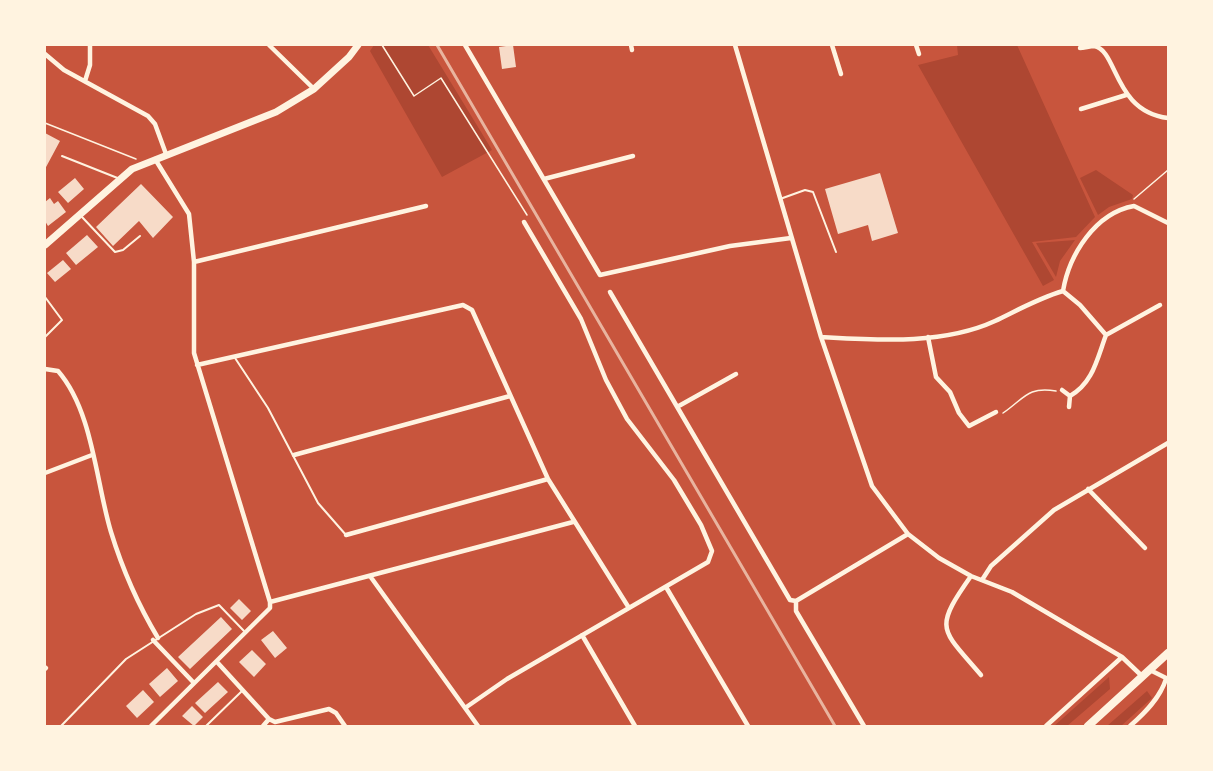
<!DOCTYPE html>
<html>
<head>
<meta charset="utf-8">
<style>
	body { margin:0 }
	#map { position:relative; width:1213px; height:771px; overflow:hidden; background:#c8553d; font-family:"Public Sans",sans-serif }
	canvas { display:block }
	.frame { position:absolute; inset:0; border:46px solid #fff3e0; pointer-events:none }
</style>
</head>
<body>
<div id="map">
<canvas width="1213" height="771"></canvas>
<div class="frame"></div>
</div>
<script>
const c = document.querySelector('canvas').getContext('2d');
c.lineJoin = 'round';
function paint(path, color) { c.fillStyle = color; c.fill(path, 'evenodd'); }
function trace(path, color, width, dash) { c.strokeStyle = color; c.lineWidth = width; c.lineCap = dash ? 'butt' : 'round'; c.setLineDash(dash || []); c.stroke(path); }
const green = new Path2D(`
	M374,45H428L492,150L442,177L370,51Z
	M957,45H1017L1095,217L1076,237L1032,242L1054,280L1043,286L918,65L958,55Z
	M1096,170L1133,195L1132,199L1109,207L1098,215L1080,178Z
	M1075,240L1060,261L1056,277L1036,243Z
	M1109,677L1110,689L1067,726H1054Z
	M1147,691L1152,698L1121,726H1107Z`);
const building = new Path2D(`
	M513,45L516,67L502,69L499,47Z
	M45,133L60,141L45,169Z
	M880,173L898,233L872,241L868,225L838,234L825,189Z
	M75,178L84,189L68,203L58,192Z
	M141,184L173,217L153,238L139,221L113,246L96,227Z
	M50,198L54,204L58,201L66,212L48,226L45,221V202Z
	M87,235L98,247L76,265L66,253Z
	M63,260L71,269L55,282L47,273Z
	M239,599L251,611L242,620L230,608Z
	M221,617L232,629L190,669L178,657Z
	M273,631L287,648L275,658L261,640Z
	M252,650L266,664L254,677L239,662Z
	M167,668L178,681L160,697L149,684Z
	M218,682L228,692L205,713L195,703Z
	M143,690L154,702L137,718L126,706Z
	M192,706L203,717L194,726L182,716Z`);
const path = new Path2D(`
	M382,45L414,96L441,78L527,215
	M45,123L136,159
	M1134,199L1168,170
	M1003,413C1024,399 1027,386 1056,391`);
const service = new Path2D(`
	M62,156L120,179
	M780,199L805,190L813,192L836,252
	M82,217L115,252L123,250L140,236
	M45,297L62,320L45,337
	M235,358L268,408L318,503L346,535
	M61,726L126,659L196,614L219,605L244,631
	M206,726L243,690`);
const minor = new Path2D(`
	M269,45L314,89
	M465,45L600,275L730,246L791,238
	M631,45L632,50
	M735,45L821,337L872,486L908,534L939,558L971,576L1012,592L1122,657L1143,677
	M832,45L841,74
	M916,45L919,54
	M1080,48C1084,48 1090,46 1094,46C1118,50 1113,111 1168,118
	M45,54L64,70L148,116L155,124L166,154
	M85,81L90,65V45
	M1081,109L1126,95
	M155,159L189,214L194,262V353L270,602
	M544,179L633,156
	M194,262L426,206
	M1063,291C1069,255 1095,213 1134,206L1168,223
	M610,292L790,600L796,601V611L864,726
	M821,337C877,340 943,345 995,321C1018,310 1039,298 1063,291L1080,305L1106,335
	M928,337L936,377L950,392L959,413L969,426L996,412
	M197,365L463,305L472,310L548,479L629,608
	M45,369L58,371C93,411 96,483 111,532C123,571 137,603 158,638
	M1062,390L1070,396
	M677,407L736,374
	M1069,407L1070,396C1093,383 1097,359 1106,335L1160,305
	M294,455L510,396
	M45,473L92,455
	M1088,489L1145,548
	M346,535L548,479
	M370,576L478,726
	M971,576C933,630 941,628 981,675
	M982,580L991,566L1054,510L1168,443
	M666,587L748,726
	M796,601L908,534
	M270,602L573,522
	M582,635L635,726
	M153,640L194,683
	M217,662L269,719
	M45,669L46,668
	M1150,670L1168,679
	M465,708L507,679L708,562L712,551L701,525L674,480L627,419L606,380L581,319L524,222
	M269,719L275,722L329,709L336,713L345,726
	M151,726L270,608V602
	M263,726L269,719
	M1046,726L1122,657
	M1130,726C1145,713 1160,698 1166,679`);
const secondary = new Path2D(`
	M45,245L132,169L276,112L314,89L349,57L358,45`);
const primary = new Path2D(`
	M1088,726L1168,653`);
const rail = new Path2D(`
	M437,45L835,726`);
paint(green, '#ae4732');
paint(building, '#f7dbc8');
trace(path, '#fff3e0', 1.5);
trace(service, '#fff3e0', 2);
trace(minor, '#fff3e0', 4.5);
trace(secondary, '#fff3e0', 7);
trace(primary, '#fff3e0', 8);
trace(rail, '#e9b49f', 3);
</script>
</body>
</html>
